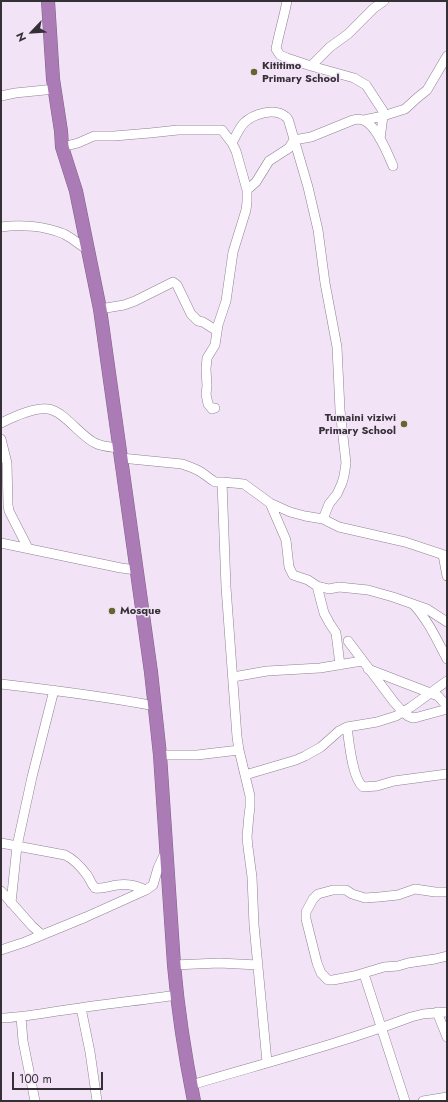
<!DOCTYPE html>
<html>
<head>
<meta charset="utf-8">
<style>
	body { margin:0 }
	#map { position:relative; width:448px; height:1102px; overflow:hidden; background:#f3e3f6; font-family:Jost,sans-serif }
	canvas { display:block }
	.frame { position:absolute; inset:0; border:2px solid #352f36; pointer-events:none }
	.north { position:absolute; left:12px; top:12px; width:40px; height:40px; -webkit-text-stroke:3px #f3e3f6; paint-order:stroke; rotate:245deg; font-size:11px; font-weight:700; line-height:16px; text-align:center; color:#352f36 }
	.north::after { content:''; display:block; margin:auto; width:14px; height:18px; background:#352f36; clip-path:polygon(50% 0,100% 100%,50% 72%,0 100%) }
	.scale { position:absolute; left:12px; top:1072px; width:91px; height:18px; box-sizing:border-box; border:2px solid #352f36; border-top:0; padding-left:5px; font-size:12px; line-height:14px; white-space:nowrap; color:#352f36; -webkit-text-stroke:3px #f3e3f6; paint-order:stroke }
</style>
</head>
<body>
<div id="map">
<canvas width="448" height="1102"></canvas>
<div class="frame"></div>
<div class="north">N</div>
<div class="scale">100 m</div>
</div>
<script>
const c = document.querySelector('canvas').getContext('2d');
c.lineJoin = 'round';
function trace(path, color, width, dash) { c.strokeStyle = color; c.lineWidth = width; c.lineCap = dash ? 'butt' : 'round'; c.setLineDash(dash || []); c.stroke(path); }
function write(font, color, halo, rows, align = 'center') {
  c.font = font + ' Jost,sans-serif'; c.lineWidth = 3; c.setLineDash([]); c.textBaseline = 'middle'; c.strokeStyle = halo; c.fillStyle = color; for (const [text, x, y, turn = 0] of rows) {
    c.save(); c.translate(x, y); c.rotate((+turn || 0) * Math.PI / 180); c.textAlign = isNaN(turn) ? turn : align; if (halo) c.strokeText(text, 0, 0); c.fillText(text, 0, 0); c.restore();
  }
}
const minor = new Path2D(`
	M287,1C284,17 279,33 276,49L280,55L287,58L311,66L354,78L366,85L383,111V116L380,139
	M311,66L330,47L348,34L374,8L384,1
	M1,96L15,93L55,89
	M364,120L383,116L405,109L417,98L427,90L447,56
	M232,143C236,136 239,128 244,123C253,114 275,107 286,117C287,117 289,121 289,122L308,187L318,230L325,283L337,347L340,410L346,463L344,476L342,483L337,494L329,504L323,519
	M62,147L78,143L94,136H114L150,133L178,130H222L232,143L236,151L247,190V202L246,210L233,252L226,301L218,325L215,345L207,358L206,369L207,386L206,394L208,404L212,409L215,408
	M247,190L256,182L269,161L289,148L294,140L311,137L353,120C357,119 361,119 365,121C377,127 388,154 393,166
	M1,227C21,224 45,226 64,234C72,238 80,245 88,250
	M100,309L124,305L135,301L173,282L177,285L191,314L198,321L203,322L217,331
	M1,423C13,417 35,407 48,409C64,411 80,436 95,443C103,447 111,447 119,448
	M1,439L7,463L8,505L9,511L28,548
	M121,458L182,464C187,466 191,467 195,469C203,472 208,478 215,482H222L244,484L270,503L290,512L305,516L323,519L339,527L405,542L447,556
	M222,482L226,587L237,737L239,750L250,796V807L249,815L247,837L248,847L252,877L254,925L267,1062
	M270,503L286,540L289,567L293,575L308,580L317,586L324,613L330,624L336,633L340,665
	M1,543L121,568L137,570
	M443,555L447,576
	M317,586L329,589L339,587L368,590L393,597L427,609L447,622
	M413,604C428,620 437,640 447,659
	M348,641L394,702L403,712L408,716L413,718L418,717L447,709
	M368,669L438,696L447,706
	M233,677L267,671L320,668L362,661
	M1,684C52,690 104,696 155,706
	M347,727C349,741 352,778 363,787L377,786L394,781L447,774
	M160,755H197L239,750
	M245,775L296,760L305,756L321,747L339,731L347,727L377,722L396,716L411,707L447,681
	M1,843L65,855C74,859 81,867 87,875C90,879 91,884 95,888C103,889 110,886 117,885C128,883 136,886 146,890
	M1,891L32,926L42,935
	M447,892H435L415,889L398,895L379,897L365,898L352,894L346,890H333L318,894L313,899L306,912V919L317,963L321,973L328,980H333L354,976L384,967L398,966L408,963L435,959L447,956
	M11,903L17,846L32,777L54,690
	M1,950L25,942L86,917L146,890L153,885L158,868L165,853
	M174,965L219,963L258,965
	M364,974L405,1101
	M81,1008L90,1052L97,1101
	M437,1012L447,1037
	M21,1017L23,1041L35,1101
	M1,1018C28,1017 53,1011 80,1008C112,1003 144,1000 177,995
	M191,1085C265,1063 339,1044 411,1017L423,1014L447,1012
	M423,1101L447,1097`);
const highway = new Path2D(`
	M48,1L53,79L61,131L62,147L76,191L100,309L151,672L160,755L174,965C178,1011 185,1056 194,1101`);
const markers = [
	[254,72,4,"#666531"],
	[404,424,4,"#666531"],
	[112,611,4,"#666531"]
];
const poiNames = [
	["Kititimo",262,66],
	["Primary School",262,79],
	["Tumaini viziwi",396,418,"right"],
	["Primary School",396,431,"right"],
	["Mosque",120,611]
];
trace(minor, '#8f8192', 10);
trace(highway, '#826089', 14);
trace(minor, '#fff', 9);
trace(highway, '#ab7bb6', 13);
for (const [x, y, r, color] of markers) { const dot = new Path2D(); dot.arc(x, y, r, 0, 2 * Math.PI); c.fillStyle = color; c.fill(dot); trace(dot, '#f3e3f6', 1.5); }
write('bold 11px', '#352f36', '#f3e3f6', poiNames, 'left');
</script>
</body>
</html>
